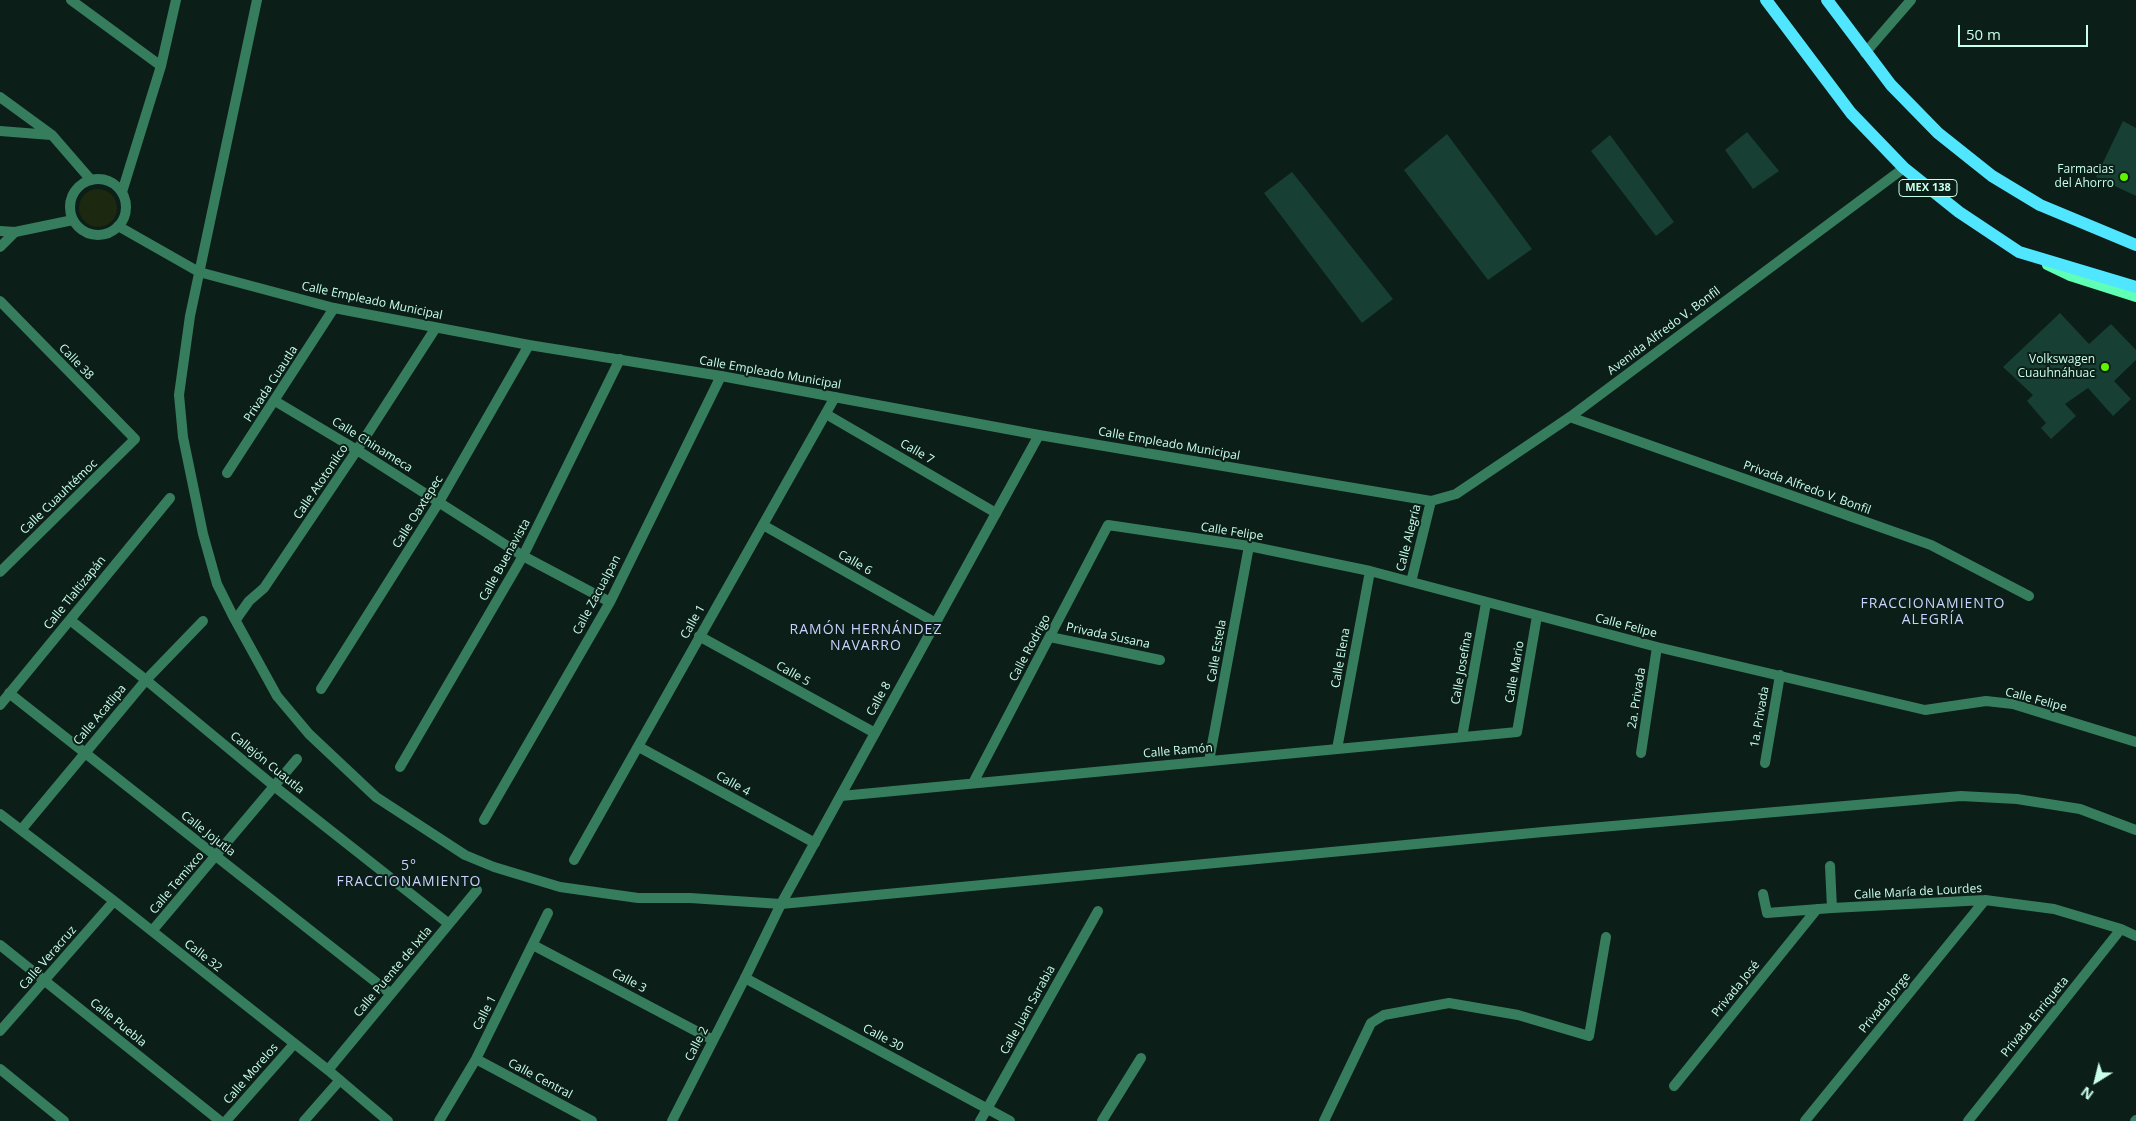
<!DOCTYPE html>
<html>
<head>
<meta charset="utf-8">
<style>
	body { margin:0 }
	#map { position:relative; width:2136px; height:1121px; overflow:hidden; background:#0c1e18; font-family:"Open Sans",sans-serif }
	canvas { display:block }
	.north { position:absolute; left:2071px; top:1056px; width:50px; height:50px; -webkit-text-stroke:4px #0c1e18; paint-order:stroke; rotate:216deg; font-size:14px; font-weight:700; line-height:20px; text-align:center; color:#c9ffeb }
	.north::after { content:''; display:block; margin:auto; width:18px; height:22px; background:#c9ffeb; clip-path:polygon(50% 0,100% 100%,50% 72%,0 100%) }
	.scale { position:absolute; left:1958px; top:25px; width:130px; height:22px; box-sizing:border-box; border:2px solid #c9ffeb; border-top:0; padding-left:6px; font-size:15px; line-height:18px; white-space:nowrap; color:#c9ffeb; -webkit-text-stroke:4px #0c1e18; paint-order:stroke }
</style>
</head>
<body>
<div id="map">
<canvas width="2136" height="1121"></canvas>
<div class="north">N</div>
<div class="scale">50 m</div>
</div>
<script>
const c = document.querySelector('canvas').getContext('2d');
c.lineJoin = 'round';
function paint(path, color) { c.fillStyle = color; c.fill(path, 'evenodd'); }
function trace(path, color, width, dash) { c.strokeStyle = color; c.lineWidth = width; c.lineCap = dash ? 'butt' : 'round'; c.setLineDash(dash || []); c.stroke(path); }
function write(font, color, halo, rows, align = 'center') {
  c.font = font + ' "Open Sans",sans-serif'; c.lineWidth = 4; c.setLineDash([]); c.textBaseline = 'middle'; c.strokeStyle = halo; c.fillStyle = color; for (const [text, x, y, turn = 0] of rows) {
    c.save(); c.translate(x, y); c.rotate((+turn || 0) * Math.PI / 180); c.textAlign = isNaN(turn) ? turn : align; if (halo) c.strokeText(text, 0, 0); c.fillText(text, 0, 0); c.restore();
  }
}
const green = new Path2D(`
	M79 208a19 19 0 1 1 38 0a19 19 0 1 1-38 0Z`);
const building = new Path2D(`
	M2123,121L2136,128V196L2096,177Z
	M1747,132L1779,171L1753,189L1725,150Z
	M1447,134L1532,249L1488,280L1404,170Z
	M1610,135L1674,222L1656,236L1591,151Z
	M1292,172L1393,299L1362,323L1264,193Z
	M2060,313L2089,344L2111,324L2136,350V360L2114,381L2131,399L2113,416L2088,388L2065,404L2076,416L2051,439L2041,428L2046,423L2027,401L2033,395L2003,367Z`);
const minor = new Path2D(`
	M71,0L161,66
	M257,0L190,316L179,395L183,437L203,534L217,584L233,616L277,696L309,734L376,797L465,855L494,867L560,887L638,898H690L781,904L1543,832L1961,796L2017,799L2080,809L2136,830
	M1865,53L1911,0
	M0,97L52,135L91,180
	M0,131L51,135
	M122,192L161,66L176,0
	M0,247L15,232
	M0,301L135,439L0,572
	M275,401L357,450L523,556L610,602
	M826,414L996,513
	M1570,417L1931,545L2029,596
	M227,473L334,308
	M763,525L936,623
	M1411,582L1431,501
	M237,618L249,601L264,588L357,450L435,329
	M70,620L146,680L274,786L449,924
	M699,636L875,733
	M1050,637L1160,660
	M321,689L439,502L529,345
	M9,693L391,994
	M0,705L170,498
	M1462,737L1486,603
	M639,747L815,843
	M1337,749L1370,571
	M1641,753L1657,647
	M1209,761L1249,546
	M1765,763L1780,675
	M400,767L523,556L620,359
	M973,783L1108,525L1249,546L1370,571L1657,647L1925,710L1986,701L2013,704L2136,742
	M841,796L1517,732L1537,616
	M0,814L114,901L328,1070L388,1121
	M484,820L610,602L721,376
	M21,830L146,680L203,621
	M574,860L835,397
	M1830,866L1832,908
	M1763,894L1767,913L1832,908L1985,900L2054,909L2121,929L2136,936
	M152,931L297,759
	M0,945L220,1121
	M533,945L713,1040
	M0,1031L114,901
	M476,1059L592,1121
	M0,1069L64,1121
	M328,1070L477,890
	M1674,1086L1817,909
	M987,1109L1098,911
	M226,1121L294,1044
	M304,1121L340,1080
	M439,1121L476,1059L548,913
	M672,1121L745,978
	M1102,1121L1141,1058
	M1324,1121L1371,1023L1384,1015L1449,1003L1518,1015L1589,1036L1606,937
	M1805,1121L1985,900
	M1968,1121L2121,929
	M2135,1121L2136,1120`);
const tertiary = new Path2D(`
	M70 207a28 28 0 1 1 56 0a28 28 0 1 1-56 0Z
	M118,226L199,272L334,308L529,345L721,376L1039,435L1431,501L1456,494L1570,417L1904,168
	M0,231L15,232L73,220
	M980,1121L987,1109
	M1010,1121L745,978L781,904L1039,435`);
const secondary = new Path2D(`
	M2047,265L2070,276L2136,297`);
const primary = new Path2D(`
	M1766,0L1851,113L1904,168L1959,212L2019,252L2136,287
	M1827,0L1891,85L1938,133L1992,176L2040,205L2136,245`);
const markers = [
	[2124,177,5,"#5ef400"],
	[2105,367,5,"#5ef400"]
];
const shields = [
	[1928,188,58]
];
const shieldNames = [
	["MEX 138",1928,188]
];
const poiNames = [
	["Farmacias",2114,170],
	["del Ahorro",2114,184],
	["Volkswagen",2095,360],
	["Cuauhnáhuac",2095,374]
];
const streetNames = [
	["Calle Empleado Municipal",372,301,12],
	["Avenida Alfredo V. Bonfil",1664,331,-37],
	["Calle 38",76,362,46],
	["Calle Empleado Municipal",770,373,10],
	["Privada Cuautla",271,384,-57],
	["Calle Empleado Municipal",1169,444,10],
	["Calle Chinameca",372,445,32],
	["Calle 7",917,452,30],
	["Calle Atotonilco",321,482,-56],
	["Privada Alfredo V. Bonfil",1807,488,20],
	["Calle Cuauhtémoc",59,497,-44],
	["Calle Oaxtepec",418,512,-58],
	["Calle Felipe",1232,532,9],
	["Calle Alegría",1409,538,-76],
	["Calle Buenavista",505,560,-61],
	["Calle 6",855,563,30],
	["Calle Tlaltizapán",75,593,-51],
	["Calle Zacualpan",597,595,-62],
	["Calle 1",693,622,-61],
	["Calle Felipe",1626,626,15],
	["Privada Susana",1108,636,12],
	["Calle Rodrigo",1030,648,-62],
	["Calle Estela",1217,651,-80],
	["Calle Elena",1341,658,-80],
	["Calle Josefina",1462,668,-80],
	["Calle Mario",1515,672,-80],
	["Calle 5",793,674,29],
	["2a. Privada",1637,698,-81],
	["Calle 8",879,699,-61],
	["Calle Felipe",2036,700,15],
	["Calle Acatlipa",100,715,-50],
	["1a. Privada",1760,717,-80],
	["Calle Ramón",1178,751,-5],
	["Callejón Cuautla",267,763,39],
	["Calle 4",733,784,29],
	["Calle Jojutla",208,834,38],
	["Calle Temixco",177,883,-50],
	["Calle María de Lourdes",1918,892,-3],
	["Calle 32",203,956,38],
	["Calle Veracruz",48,958,-49],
	["Calle Puente de Ixtla",393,972,-50],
	["Calle 3",629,981,28],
	["Privada José",1736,989,-51],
	["Privada Jorge",1885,1003,-51],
	["Calle Juan Sarabia",1028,1010,-61],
	["Calle 1",485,1013,-63],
	["Privada Enriqueta",2035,1017,-51],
	["Calle Puebla",118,1023,39],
	["Calle 30",883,1038,28],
	["Calle 2",697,1044,-63],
	["Calle Morelos",251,1074,-49],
	["Calle Central",540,1079,28]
];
const neighbourhoodNames = [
	["FRACCIONAMIENTO",1933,604],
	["ALEGRÍA",1933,620],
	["RAMÓN HERNÁNDEZ",866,630],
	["NAVARRO",866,646],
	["5°",409,866],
	["FRACCIONAMIENTO",409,882]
];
paint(green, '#1c280f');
paint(building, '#183f34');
trace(minor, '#367d5e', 10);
trace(tertiary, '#367d5e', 10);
trace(secondary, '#60ffb6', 10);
trace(primary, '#50e6ff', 12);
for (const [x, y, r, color] of markers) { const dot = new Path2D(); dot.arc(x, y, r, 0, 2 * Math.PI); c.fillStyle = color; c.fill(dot); trace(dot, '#0c1e18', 2); }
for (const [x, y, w] of shields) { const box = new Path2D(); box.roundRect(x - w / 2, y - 8.5, w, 17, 4); c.fillStyle = '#0c1e18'; c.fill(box); trace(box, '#c9ffeb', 1); }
write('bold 11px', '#c9ffeb', null, shieldNames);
write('12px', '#c9ffeb', '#0c1e18', poiNames, 'right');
write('12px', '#c9ffeb', '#0c1e18', streetNames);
c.letterSpacing = '1px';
write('14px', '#cbd1ff', '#0c1e18', neighbourhoodNames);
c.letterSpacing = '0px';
</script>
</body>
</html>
